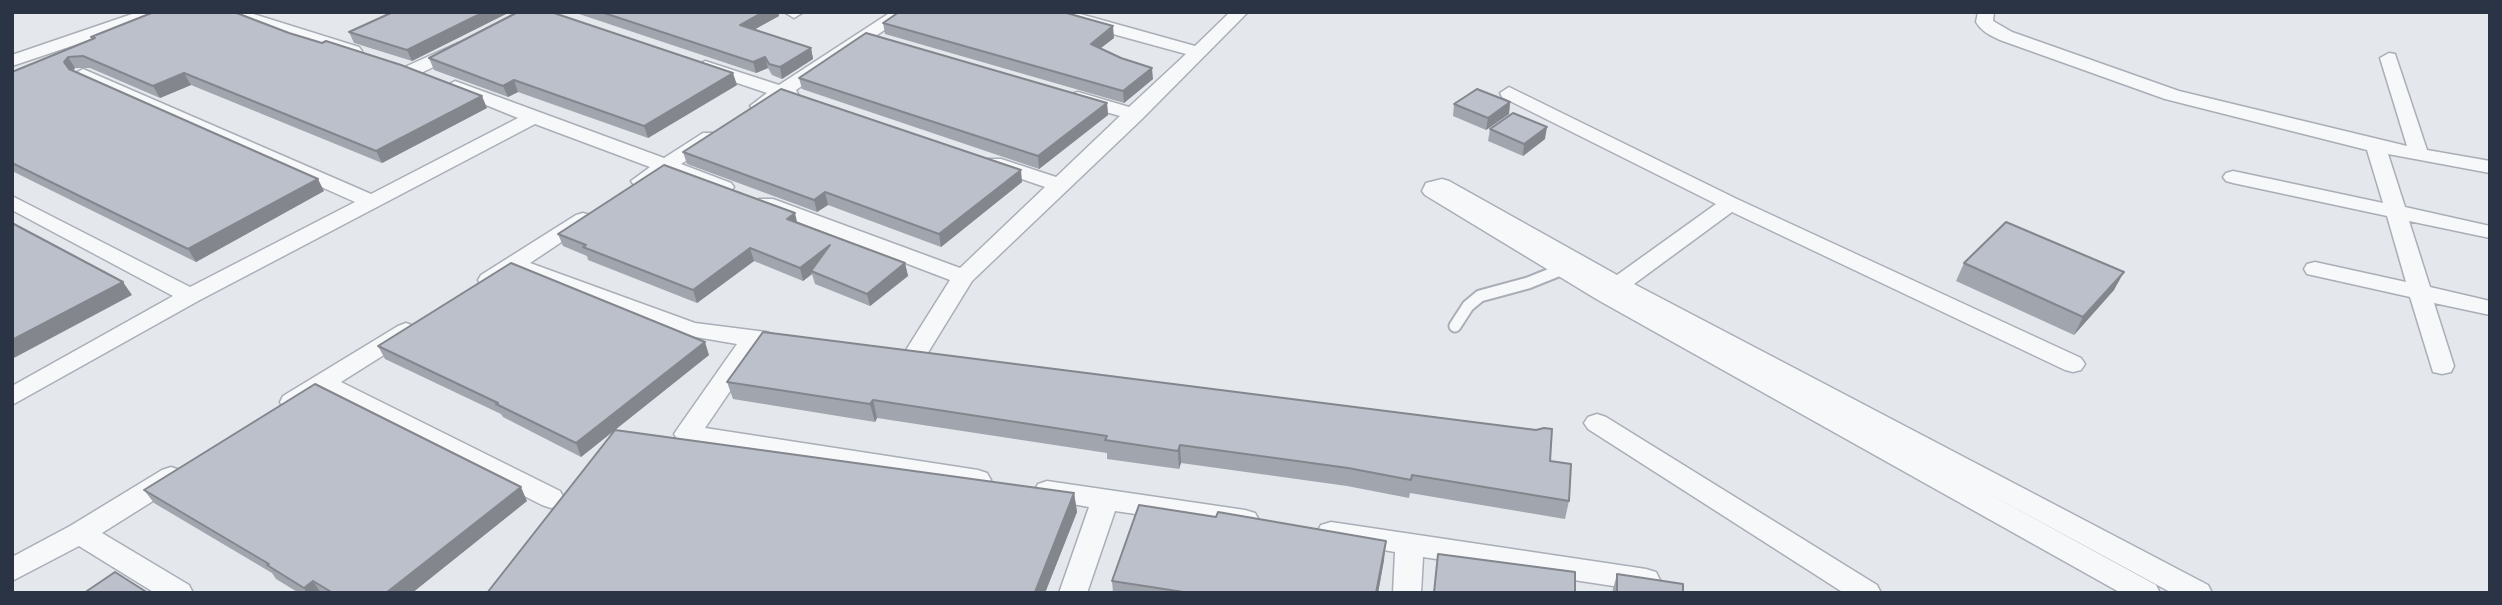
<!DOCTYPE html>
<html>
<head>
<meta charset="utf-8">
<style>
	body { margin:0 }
	#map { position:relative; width:2502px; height:605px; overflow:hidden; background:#e4e7ec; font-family:Quicksand,sans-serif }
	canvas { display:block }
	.frame { position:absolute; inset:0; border:14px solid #2b3445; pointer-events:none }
</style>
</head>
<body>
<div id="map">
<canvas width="2502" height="605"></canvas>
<div class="frame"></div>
</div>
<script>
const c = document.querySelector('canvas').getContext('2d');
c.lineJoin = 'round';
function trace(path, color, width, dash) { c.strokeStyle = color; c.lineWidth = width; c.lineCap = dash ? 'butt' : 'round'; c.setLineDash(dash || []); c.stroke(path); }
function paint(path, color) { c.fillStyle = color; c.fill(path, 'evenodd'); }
const service = new Path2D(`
	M1455,326L1468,306L1480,296L1528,283L1563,269`);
const minor = new Path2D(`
	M138,12H163L161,16L12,66V55Z
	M221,12H247L359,47L362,51L359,55H347L223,16Z
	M784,12H802V13L794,18Z
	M891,12H911L796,90L798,94L796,98H784L759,112L750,106L767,93L699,70L696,66L705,61L779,85Z
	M1045,12H1073L1195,46L1230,12H1248L1142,119L972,281L921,364L913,366L905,364L901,358L950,280L759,207L756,203L759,199H773L960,268L1045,187L987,167L984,163L987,159H1001L1056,177L1120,116L1071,102L1069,98L1071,94L1078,92L1129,107L1186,54L1047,16Z
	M1978,12H1994L1993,21L2012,32L2179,91L2407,146L2380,58L2389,53L2395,54L2427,150L2490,161V173L2388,154L2405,207L2490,226V238L2409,221L2430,287L2490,301V315L2434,303L2454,366L2451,372L2442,374L2433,372L2410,297L2307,274L2304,269L2307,264L2315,262L2406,282L2387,216L2233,183L2226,181L2223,177L2226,173L2233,171L2383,203L2367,150L2165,99L2000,40C1990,35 1982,32 1976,22Z
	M458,43L464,44L467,48L464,52L419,74H407L404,70L407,66Z
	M83,69L371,194L518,118L449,90L446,86L455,81L664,158L703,133H717L720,137L717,141L681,164L731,183L734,187L731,191L724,193L667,173L648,185H634L631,181L650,167L535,124L198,301L12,405V386L173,296L12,210V196L190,287L355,202L77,78L74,74Z
	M1509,87L1737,199L2081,358L2085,364L2081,370L2073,372L2065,370L1732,212L1634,284L2208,585L2212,593H2172L1982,490L2156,585L2160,593H2121L1598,300L1425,195L1422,191L1426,183L1442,179L1449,181L1617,275L1716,204L1502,97L1500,93Z
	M583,213L590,215L594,219L590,223L530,263L695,323L766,332L774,335L778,340L774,345L760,347L705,428L978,470L987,473L991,480L987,487L978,490L678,440L674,434L678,428L737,344L684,335L515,273L489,287L481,285L478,280L481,275L576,215Z
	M406,323L414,326L418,331L414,336L341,382L560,491L564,498L560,505L551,508L542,505L323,394C310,402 299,413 283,408L280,402L283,396L398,326Z
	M1597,414L1606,417L1877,585L1881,593H1844L1588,429L1584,423L1588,417Z
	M171,467L180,470L184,477L180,484L102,533L189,585L193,593H155L79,546L12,581V557L70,526L162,470Z
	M1047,481L1245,510L1255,513L1259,520L1255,527L1245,530L1115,511L1087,593H1059L1089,507L1038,498L1034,491L1038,484Z
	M1331,522L1646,569L1656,572L1660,580L1656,588L1646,591L1423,557L1421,593H1393L1395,552L1321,539L1317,532L1321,525Z`);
const wall = new Path2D(`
	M393,12H510L412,61L354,43L349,32Z
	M573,12H778L779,16L754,29L811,48L813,59L782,79L772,75L768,68L756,73Z
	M883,23L1114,38L1100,48L1153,79L1124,103L885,34Z
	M91,37L487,108L382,163L191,85L160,98L90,68H75L73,71L324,191L196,262L12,171V72L93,39Z
	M429,58L737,85L648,138L518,92L508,97L434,70Z
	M799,78L1107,103L1108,115L1039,169L802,89Z
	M1510,102L1509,114L1486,130L1453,116L1454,104Z
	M1490,129L1545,139L1523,156L1488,141Z
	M683,152L1022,182L941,247L828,205L817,212L687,164Z
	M797,223L905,263L908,276L870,306L815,284L812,274L803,281L754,261L697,303L588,260L587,256L563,246L558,234Z
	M1964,263L2114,290L2074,335L1956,281Z
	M378,346L709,355L615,430L1074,493L1077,512L1045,593H487L615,430L581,457L503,417L501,414L385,359Z
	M727,382L1550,461L1569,501L1565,519L1410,493L1409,498L1347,486L1181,463L1179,469L1107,459V453L877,418L875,422L733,399Z
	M144,490L527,501L412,593H299L276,579L272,573L154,503Z
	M1384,560L1378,593H1113L1112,581Z
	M1617,574L1683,593H1612Z`);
const shadedWall = new Path2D(`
	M484,12H510L412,61L407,50Z
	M763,12H778L779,16L743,36L740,25Z
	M1113,26L1114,38L1092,55L1091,44Z
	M811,48L813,59L782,79L780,67Z
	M68,57L75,68L71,74L64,62Z
	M765,57L768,68L756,73L753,62Z
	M1152,68L1153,79L1124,103L1123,91Z
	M184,73L191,85L160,98L153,86Z
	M733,73L737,85L648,138L644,126Z
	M514,80L518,92L508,97L503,86Z
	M482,96L487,108L382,163L376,151Z
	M1510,102L1509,114L1486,130L1488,118Z
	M1107,103L1108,115L1039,169L1038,156Z
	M1547,127L1545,139L1523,156L1524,144Z
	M1021,170L1022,182L941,247L939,234Z
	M318,179L324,191L196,262L188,249Z
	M825,192L828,205L817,212L814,200Z
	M795,213L798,226L787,219Z
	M830,245L811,271L812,274L803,281L800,268Z
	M750,248L754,261L697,303L693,290Z
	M905,263L908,276L870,306L867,294Z
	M2124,272L2114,290L2074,335L2083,317Z
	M123,282L132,295L12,359V340Z
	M705,342L709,355L581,457L576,443Z
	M873,400L877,418L875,422L870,404Z
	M1180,445L1181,463L1179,469L1178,451Z
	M521,487L527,501L412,593H386Z
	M1074,493L1077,512L1045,593H1035Z
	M1386,541L1384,560L1378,593H1376Z
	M313,581L321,593H307L304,588Z`);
const building = new Path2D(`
	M154,12H234L289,33L322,43L326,41L401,65L482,96L376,151L184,73L153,86L83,56L68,57L64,62L69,69L318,179L188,249L12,163V72L95,38L91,37Z
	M393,12H484L407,50L349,32Z
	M518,12H551L733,73L644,126L514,80L503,86L429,58Z
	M601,12H763L740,25L811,48L780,67L769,64L765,57L753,62Z
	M899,12H1063L1113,26L1091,44L1121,58L1152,68L1123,91L883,23Z
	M866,33L1107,103L1038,156L799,78Z
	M781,89L1021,170L939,234L825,192L814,200L683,152Z
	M1477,89L1510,102L1488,118L1454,104Z
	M1513,113L1547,127L1524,144L1490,129Z
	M664,165L795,213L787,219L905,263L867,294L811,271L830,245L800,268L750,248L693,290L583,247L586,245L558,234Z
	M2006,222L2124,272L2083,317L1964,263Z
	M12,223L123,282L12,340Z
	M511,263L705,342L576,443L496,404L498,403L378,346Z
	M763,332L1536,430L1544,428L1552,429L1550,461L1571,464L1569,501L1412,475L1411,480L1348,468L1180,445L1178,451L1105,440L1107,436L873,400L870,404L727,382Z
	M315,384L521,487L386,593H333L313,581L304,588L267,565L269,564L144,490Z
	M615,430L1074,493L1035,592L1039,593H487Z
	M1139,505L1216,517L1218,512L1386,541L1376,593H1190L1112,581Z
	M1438,554L1575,572V593H1434Z
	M115,572L148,593H84Z
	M1617,574L1683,584V593H1617Z`);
trace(service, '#a9aeb7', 15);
trace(minor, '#a9aeb7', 3);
trace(service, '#f7f8fa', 11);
paint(minor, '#f7f8fa');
paint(wall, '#a1a5ae');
paint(shadedWall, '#83868d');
paint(building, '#bbc0ca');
trace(building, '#83868d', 2);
</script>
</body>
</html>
